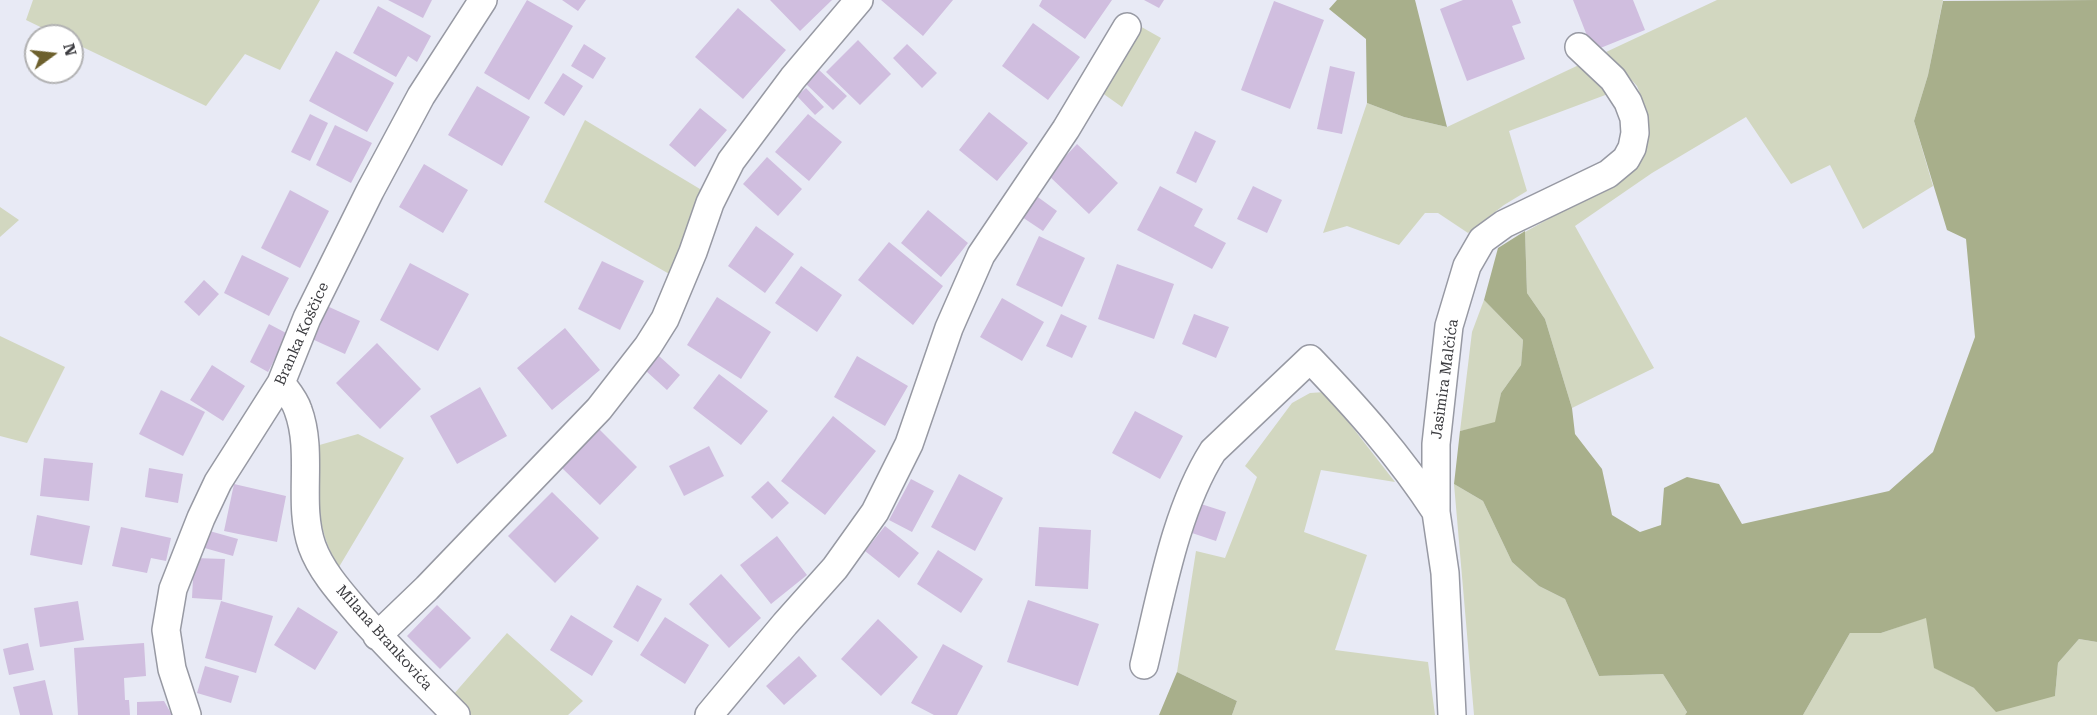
<!DOCTYPE html>
<html>
<head>
<meta charset="utf-8">
<style>
	body { margin:0 }
	#map { position:relative; width:2097px; height:715px; overflow:hidden; background:#e8eaf5; font-family:"Roboto Serif",serif }
	canvas { display:block }
	.north { position:absolute; left:24px; top:24px; width:60px; height:60px; box-sizing:border-box; background:#fff; border:2px solid #b1b1b2; border-radius:50%; rotate:75deg; font-size:16px; font-weight:700; line-height:24px; text-align:center; color:#3b3b3f }
	.north::after { content:''; display:block; margin:auto; width:21px; height:27px; background:#6d602d; clip-path:polygon(50% 0,100% 100%,50% 72%,0 100%) }
</style>
</head>
<body>
<div id="map">
<canvas width="2097" height="715"></canvas>
<div class="north">N</div>
</div>
<script>
const c = document.querySelector('canvas').getContext('2d');
c.lineJoin = 'round';
function paint(path, color) { c.fillStyle = color; c.fill(path, 'evenodd'); }
function trace(path, color, width, dash) { c.strokeStyle = color; c.lineWidth = width; c.lineCap = dash ? 'butt' : 'round'; c.setLineDash(dash || []); c.stroke(path); }
function write(font, color, halo, rows, align = 'center') {
  c.font = font + ' "Roboto Serif",serif'; c.lineWidth = 4.5; c.setLineDash([]); c.textBaseline = 'middle'; c.strokeStyle = halo; c.fillStyle = color; for (const [text, x, y, turn = 0] of rows) {
    c.save(); c.translate(x, y); c.rotate((+turn || 0) * Math.PI / 180); c.textAlign = isNaN(turn) ? turn : align; if (halo) c.strokeText(text, 0, 0); c.fillText(text, 0, 0); c.restore();
  }
}
const green = new Path2D(`
	M33,0H320L280,70L245,54L206,106L72,42V36H59L26,20Z
	M1717,0H1943L1928,75L1914,121L1933,186L1863,229L1830,165L1791,184L1746,117L1652,173L1575,226L1654,368L1572,408L1545,319L1527,293L1525,232L1622,178L1642,159L1647,111L1637,86L1606,52Z
	M1138,25L1161,38L1122,107L1098,90Z
	M1581,64L1608,94L1509,131L1527,191L1504,205L1468,233L1438,213H1425L1399,245L1347,226L1323,233L1367,103L1404,117L1447,127Z
	M585,120L705,192L671,275L544,202Z
	M0,207L19,220L0,237Z
	M1484,300L1523,340L1521,365L1501,393L1496,423L1460,431L1472,332Z
	M0,336L65,367L27,443L0,436Z
	M1325,392L1395,482L1321,470L1304,532L1367,555L1335,650L1428,662L1435,715H1232L1237,701L1177,672L1196,551L1225,558L1257,477L1245,466L1292,403L1310,393Z
	M358,434L404,458L339,567C314,527 318,490 316,446Z
	M1454,484L1483,501L1512,562L1539,586L1565,599L1599,676L1663,674L1687,712L1685,715H1474Z
	M1927,617L1935,668L1974,688L2055,696L2058,663L2079,639L2097,642V715H1803L1850,633H1881Z
	M507,633L583,701L568,715H471L453,695Z`);
const forest = new Path2D(`
	M1337,0H1415L1447,127L1404,117L1367,103L1366,39L1329,9Z
	M2097,0V642L2079,639L2058,663L2055,696L1996,712L1974,688L1934,668L1926,618L1881,633H1850L1803,715H1685L1687,712L1663,674L1599,676L1565,599L1539,586L1512,562L1483,501L1454,484L1460,431L1495,422L1501,393L1521,365L1523,340L1484,300L1498,248L1525,231L1527,293L1545,319L1572,408L1575,434L1602,469L1612,515L1640,532L1661,525L1664,488L1687,477L1719,484L1742,524L1889,491L1933,452L1975,337L1966,239L1947,230L1914,121L1928,75L1943,1Z
	M1177,672L1237,701L1232,715H1159Z`);
const building = new Path2D(`
	M388,0H432L423,18Z
	M527,0L573,26L529,100L484,73Z
	M562,0H586L578,11Z
	M770,0H832L800,31Z
	M881,0H953L923,36Z
	M1042,0H1112L1085,39L1039,6Z
	M1144,0H1164L1159,8Z
	M1463,0H1512L1521,23L1512,26L1525,59L1467,81L1440,9Z
	M1573,0H1633L1645,30L1593,51Z
	M1274,1L1324,20L1290,109L1241,90Z
	M378,6L431,36L417,62L408,56L396,77L353,53Z
	M738,8L786,50L743,99L695,57Z
	M1033,23L1080,57L1048,100L1002,66Z
	M858,40L891,74L860,105L826,72Z
	M584,44L606,58L593,79L571,66Z
	M907,44L937,73L922,88L893,58Z
	M336,51L394,83L367,132L309,101Z
	M1330,66L1355,72L1342,134L1317,129Z
	M818,69L847,96L833,110L805,83Z
	M563,73L583,86L564,116L544,103Z
	M477,86L530,117L502,166L448,135Z
	M806,88L824,107L815,115L797,96Z
	M700,108L727,130L695,167L669,145Z
	M989,112L1028,143L997,181L959,150Z
	M310,114L328,123L310,161L291,152Z
	M808,114L842,142L809,181L775,152Z
	M335,125L372,143L351,183L316,165Z
	M1195,131L1216,141L1196,183L1176,173Z
	M1077,144L1118,183L1089,214L1048,175Z
	M767,157L802,189L778,216L743,184Z
	M424,164L468,190L443,233L399,207Z
	M1160,186L1203,209L1194,226L1226,243L1212,269L1137,230Z
	M1253,186L1282,200L1267,233L1237,219Z
	M290,190L329,211L300,268L261,248Z
	M1031,192L1057,211L1043,231L1016,213Z
	M928,210L968,243L941,277L901,243Z
	M756,226L794,254L765,293L728,266Z
	M1039,236L1085,258L1062,307L1016,285Z
	M889,242L943,286L913,325L858,280Z
	M242,255L289,278L269,316L224,293Z
	M602,261L644,281L620,330L578,309Z
	M410,263L469,294L438,351L380,320Z
	M1117,264L1174,284L1154,339L1098,319Z
	M801,266L842,295L817,332L775,303Z
	M204,280L219,294L199,316L184,302Z
	M717,297L771,332L741,379L687,345Z
	M1002,298L1044,322L1022,361L980,337Z
	M327,306L360,321L345,354L312,339Z
	M1061,314L1087,326L1072,358L1046,346Z
	M1194,314L1229,327L1216,358L1182,344Z
	M269,324L288,334L268,372L250,362Z
	M565,328L600,370L552,410L517,368Z
	M377,343L421,389L380,429L336,383Z
	M659,356L680,375L667,390L646,371Z
	M857,356L908,386L885,426L834,397Z
	M212,365L245,386L223,421L190,400Z
	M719,374L768,411L741,445L693,408Z
	M480,387L507,436L457,464L430,416Z
	M161,390L205,412L183,456L139,434Z
	M1135,411L1183,436L1160,479L1112,453Z
	M833,416L876,451L825,515L781,481Z
	M599,429L637,467L600,505L562,468Z
	M709,446L724,476L684,496L669,466Z
	M44,458L93,463L89,501L40,496Z
	M149,468L183,474L178,503L145,497Z
	M959,474L1003,498L975,551L931,527Z
	M911,479L934,491L912,532L889,520Z
	M768,481L789,503L772,519L751,497Z
	M234,484L286,496L277,542L224,531Z
	M552,492L599,538L555,583L508,536Z
	M1201,504L1226,512L1216,541L1192,533Z
	M37,515L90,526L82,565L30,555Z
	M885,526L919,553L899,578L865,551Z
	M121,527L171,538L166,561L151,558L147,573L112,566Z
	M1039,527L1091,530L1088,589L1035,586Z
	M206,530L238,539L233,556L201,547Z
	M777,536L807,575L771,604L740,565Z
	M938,550L983,579L961,613L917,584Z
	M194,558L225,559L222,600L192,598Z
	M721,574L761,618L729,648L689,604Z
	M637,585L662,599L638,642L613,627Z
	M1028,600L1099,624L1078,686L1007,662Z
	M78,601L84,640L40,647L34,608Z
	M221,601L273,616L256,673L205,658Z
	M437,605L471,638L440,669L407,636Z
	M298,607L338,632L315,670L274,645Z
	M571,615L613,641L592,676L550,650Z
	M665,617L709,645L685,684L640,655Z
	M878,619L918,657L881,696L841,659Z
	M28,643L34,670L9,675L3,649Z
	M144,643L146,676L124,678L125,700H129L130,715H78L74,648Z
	M943,644L983,666L957,715H934L911,703Z
	M799,656L817,676L784,705L766,686Z
	M205,666L239,676L231,703L197,693Z
	M45,680L53,715H20L13,687Z
	M164,701L172,715H137V702Z`);
const minor = new Path2D(`
	M281,383C287,391 295,400 298,410C314,453 297,503 312,546C321,571 341,593 358,613C389,649 423,681 456,715
	M377,636L427,588L599,409L648,346L665,319L693,252L710,203L731,161L793,78L859,0
	M1144,665C1161,596 1175,511 1213,451L1310,359C1356,407 1400,456 1436,512
	M187,715L172,669L166,630L173,589L201,518L218,482L281,383L307,318L370,191L421,96L483,0
	M709,715L785,624L835,568L875,512L909,444L949,328L981,255L1066,129L1127,27
	M1452,715L1445,573L1436,512V444L1449,326L1467,266L1482,240L1504,224L1608,174L1626,159L1632,148L1635,133L1634,118L1628,102L1613,79L1579,47`);
const streetNames = [
	["Branka Koščice",302,334,-66],
	["Jasimira Malčića",1445,379,-82],
	["Milana Brankovića",384,638,48]
];
paint(green, '#d2d7c0');
paint(forest, '#a8af8b');
paint(building, '#d0bedf');
trace(minor, '#9799a3', 30);
trace(minor, '#fff', 27);
write('15px', '#3b3b3f', '#fff', streetNames);
</script>
</body>
</html>
